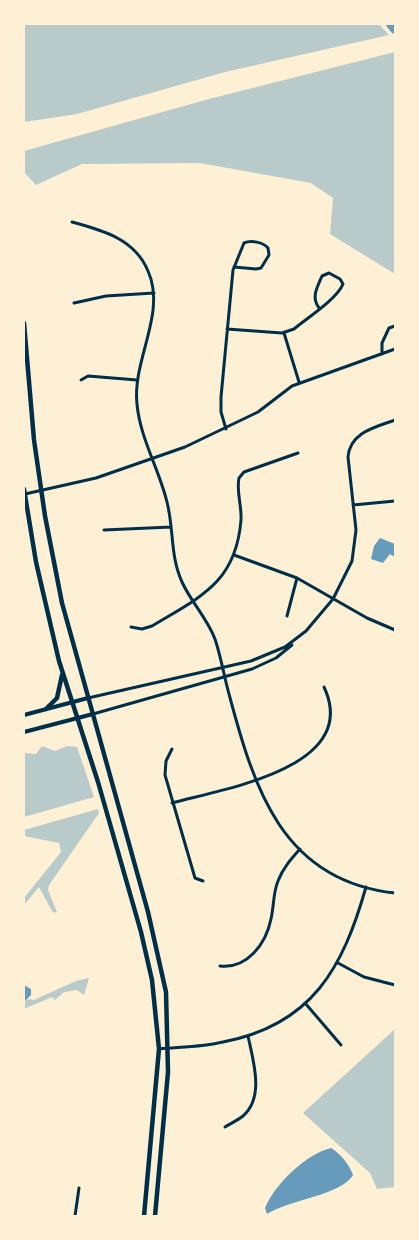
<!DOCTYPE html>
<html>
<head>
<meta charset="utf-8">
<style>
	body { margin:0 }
	#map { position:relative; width:419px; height:1240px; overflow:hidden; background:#fdf0d5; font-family:Georgia,serif }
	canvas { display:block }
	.frame { position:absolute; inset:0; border:25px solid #fdf0d5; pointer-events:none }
</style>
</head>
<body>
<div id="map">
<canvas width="419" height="1240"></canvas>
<div class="frame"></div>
</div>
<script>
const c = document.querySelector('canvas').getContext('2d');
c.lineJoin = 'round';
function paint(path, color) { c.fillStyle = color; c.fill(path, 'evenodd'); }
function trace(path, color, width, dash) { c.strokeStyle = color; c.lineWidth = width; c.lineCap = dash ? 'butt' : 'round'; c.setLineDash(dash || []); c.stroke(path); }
const green = new Path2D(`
	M24,24H379L389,35L225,72L77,114L24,122Z
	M395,52V274L330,234L333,198L311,183L200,163L82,164L36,185L24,172V151L209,99Z
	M42,746L55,751L67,746L77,747L94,797L24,817V753L36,754Z
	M98,809L99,813L49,885L48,890L57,912L55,913L52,911L39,887L24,905V898L61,852L59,843L24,836V830Z
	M89,978L84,995L77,990L64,992L55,1000L52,997L24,1009V1002L29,999L34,1000L76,981Z
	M395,1029L394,1187L377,1189L370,1173L303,1113Z`);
const water = new Path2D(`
	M380,538L395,544V557L390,554L383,563L371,559L374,546Z
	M24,985L31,989V995L24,1002Z
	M331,1148C341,1154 349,1164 353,1175C342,1195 288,1200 267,1214L265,1208C275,1184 306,1154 331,1148Z`);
const river = new Path2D(`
	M391,24L395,29`);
const minor = new Path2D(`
	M72,222C102,230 135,239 148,271C167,313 132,360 137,404C140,438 159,469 167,502C174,529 170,556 182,582C191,602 207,618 215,639C221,657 224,676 229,694C254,788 282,881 395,893
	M74,303L106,296L154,293
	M227,329L282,333L294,329C307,318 337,299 343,284L340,279L329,273L322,276C317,288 311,297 319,308
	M284,333L299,382
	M382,354V343L389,328L395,326
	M81,380L88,376L137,380
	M226,429L221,412V397L233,270L244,243C251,240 263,242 268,248L269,255L261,268L256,269L234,267
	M25,494L96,478L185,447L258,412L292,386L395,349
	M353,505L395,501
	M104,530L171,527
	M234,555L297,578L367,618L395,630
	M287,616L297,578
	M131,627L142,629L152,626C200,597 236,583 241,520C242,506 236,491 239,478L244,472L298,453
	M88,698L251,661L285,647L306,631L333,599L352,561L356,530L348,457C350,432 376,427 395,420
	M93,714L252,669L276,658L292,645
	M172,749L166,761L165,775L195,878L203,881
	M172,803C222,789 362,768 324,687
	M338,963L364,977L395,985
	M220,966C247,969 266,944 271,919C274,906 273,893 278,881C283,868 291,859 300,849
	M305,1003L341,1045
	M159,1049C180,1047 202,1047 223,1042C312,1025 343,968 366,887
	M225,1127C231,1123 237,1121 243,1116C265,1097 253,1060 248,1036
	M75,1216L79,1188`);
const tertiary = new Path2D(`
	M24,715L88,698
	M24,732L93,714`);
const primary = new Path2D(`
	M24,323L34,440L45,516L62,603L148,912L166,992L168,1072L155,1216
	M24,489L36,562L59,661L98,782L141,932L152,980L159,1049L144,1216
	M46,709L57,698L62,675`);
paint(green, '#b9caca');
paint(water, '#669bbc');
trace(river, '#669bbc', 10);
trace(minor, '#003049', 3);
trace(tertiary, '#003049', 4);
trace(primary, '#003049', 4.5);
</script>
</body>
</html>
